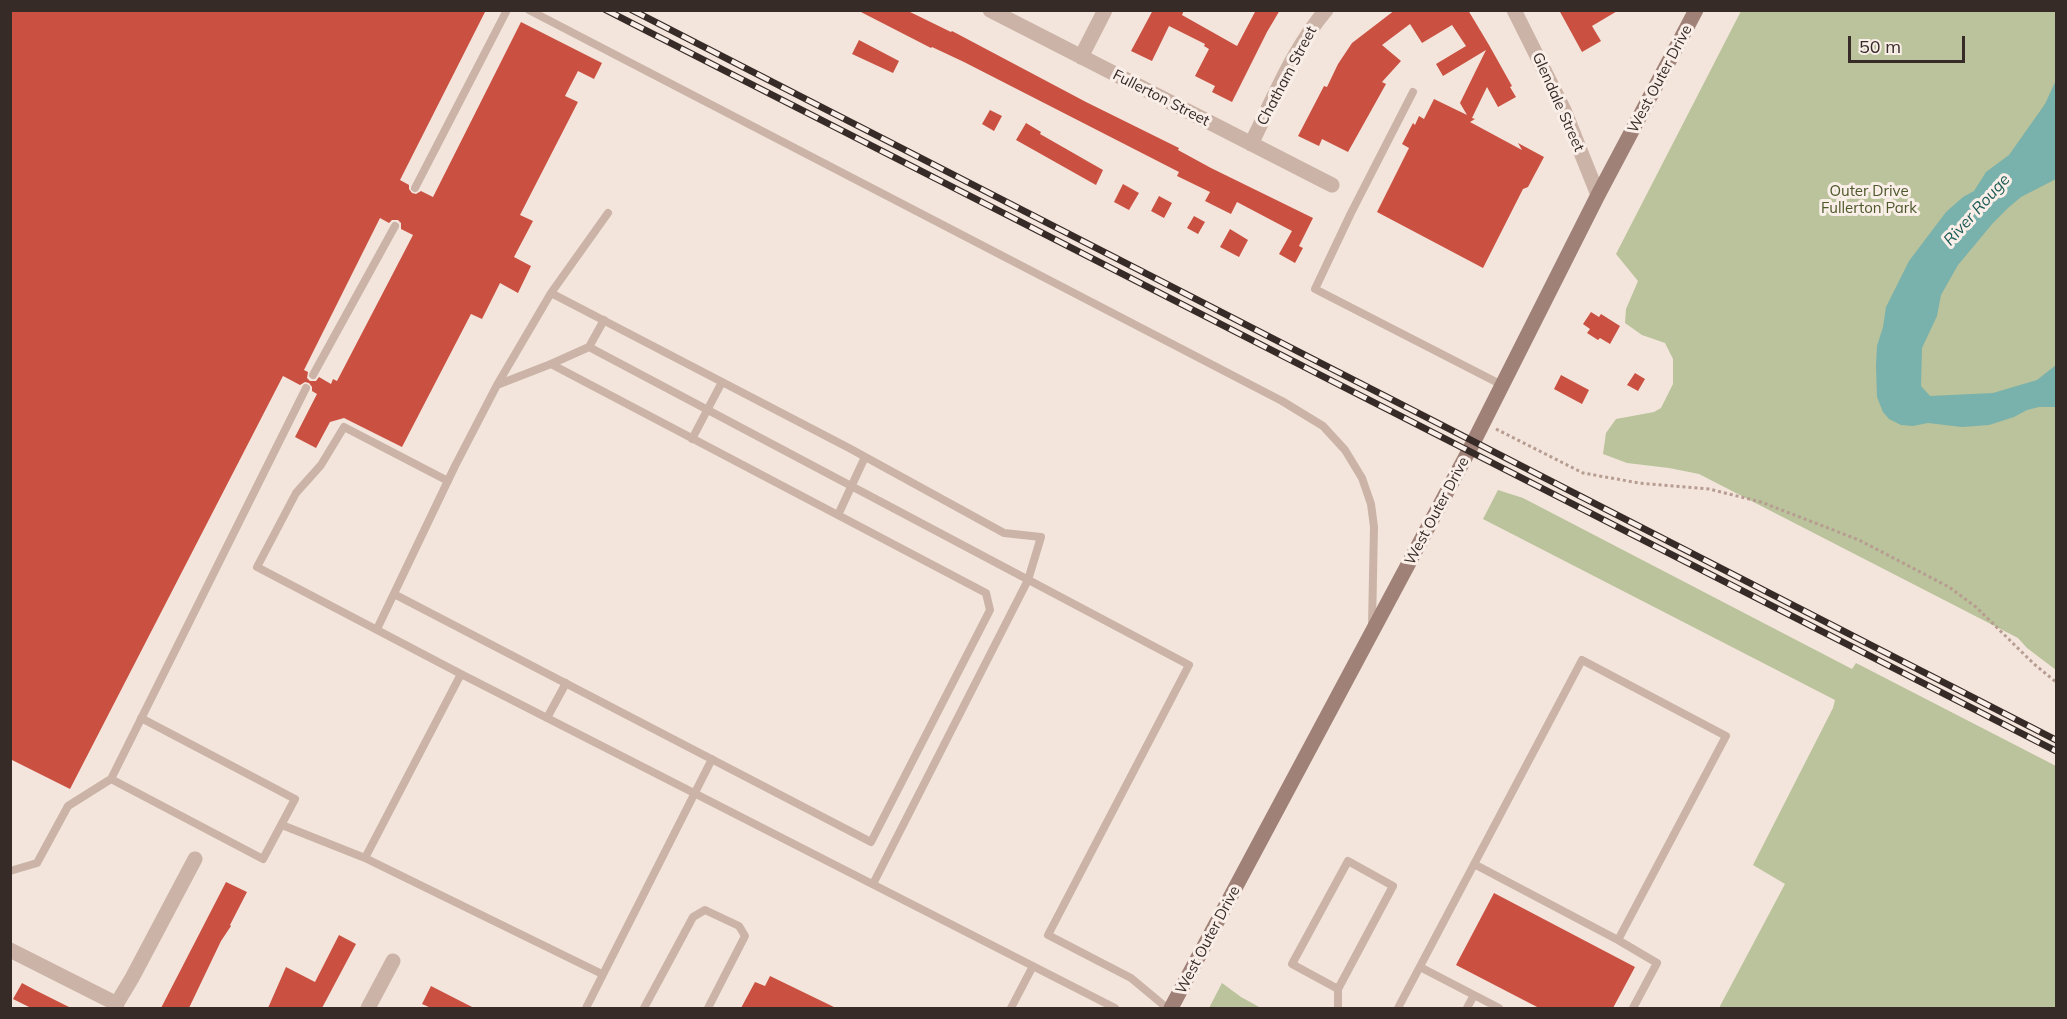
<!DOCTYPE html>
<html>
<head>
<meta charset="utf-8">
<style>
	body { margin:0 }
	#map { position:relative; width:2067px; height:1019px; overflow:hidden; background:#f3e5db; font-family:Mulish,sans-serif }
	canvas { display:block }
	.frame { position:absolute; inset:0; border:12px solid #372b28; pointer-events:none }
	.scale { position:absolute; left:1848px; top:36px; width:117px; height:27px; box-sizing:border-box; border:3px solid #372b28; border-top:0; padding-left:8px; font-size:18px; line-height:21px; white-space:nowrap; color:#372b28; -webkit-text-stroke:4px #faefe8; paint-order:stroke }
</style>
</head>
<body>
<div id="map">
<canvas width="2067" height="1019"></canvas>
<div class="frame"></div>
<div class="scale">50 m</div>
</div>
<script>
const c = document.querySelector('canvas').getContext('2d');
c.lineJoin = 'round';
function paint(path, color) { c.fillStyle = color; c.fill(path, 'evenodd'); }
function trace(path, color, width, dash) { c.strokeStyle = color; c.lineWidth = width; c.lineCap = dash ? 'butt' : 'round'; c.setLineDash(dash || []); c.stroke(path); }
function write(font, color, halo, rows, align = 'center') {
  c.font = font + ' Mulish,sans-serif'; c.lineWidth = 6; c.setLineDash([]); c.textBaseline = 'middle'; c.strokeStyle = halo; c.fillStyle = color; for (const [text, x, y, turn = 0] of rows) {
    c.save(); c.translate(x, y); c.rotate((+turn || 0) * Math.PI / 180); c.textAlign = isNaN(turn) ? turn : align; if (halo) c.strokeText(text, 0, 0); c.fillText(text, 0, 0); c.restore();
  }
}
const green = new Path2D(`
	M1741,11H2056V670L2027,648L2018,638L1699,474L1669,468L1627,463L1603,454L1606,433L1616,419L1654,412L1661,408L1673,384V359L1665,343L1642,335L1625,323L1626,309L1638,281L1616,254Z
	M1498,490L1523,498L1852,669L1856,663L2056,766V1008H1719L1785,884L1753,865L1833,708L1835,700L1483,519Z
	M1222,983L1241,997L1261,1008H1209Z`);
const water = new Path2D(`
	M2056,80V179L2021,197L2008,208L1993,223L1958,265L1941,295L1937,316L1922,348L1921,386L1930,396L1993,393L2037,380L2056,365V407H2039L2027,410L2014,417L1989,425L1962,427L1928,423L1913,426L1901,425L1889,419L1883,412L1877,397L1876,366L1877,346L1883,327L1886,307L1909,261L1946,212L1963,197L1974,191L1986,172L2009,155L2045,104Z`);
const building = new Path2D(`
	M10,10H486L400,180L409,185V189L412,193L416,194L421,191L433,197L521,22L602,63L594,79L578,71L565,96L578,102L520,215L533,221L514,257L531,266L518,293L500,283L482,319L471,314L402,447L344,418L330,422L316,448L295,437L317,394L312,391V387L309,383L305,382L300,385L283,376L70,789L10,759ZM380,218L389,223L392,220H398L401,223V229L413,235L337,381L333,379L331,384L319,377L316,381H310L307,378L308,372L304,370Z
	M857,10H906L951,32L952,31L1086,102L1179,148L1178,150L1211,168L1313,218L1299,246L1303,248L1295,263L1279,254L1292,231L1237,202L1231,214L1205,201L1210,192L1177,176L1179,172L964,62L932,47L931,48Z
	M1153,10H1184L1182,15L1237,46L1256,10H1280L1267,32L1232,102L1212,92L1215,86L1195,76L1209,49L1204,46L1205,44L1169,26L1152,61L1131,51Z
	M1395,10H1468L1489,45L1512,86L1510,87L1516,97L1498,107L1487,87L1472,118L1475,119L1470,122L1522,150L1518,143L1544,157L1528,187L1523,189L1483,268L1377,212L1409,148L1402,144L1413,123L1415,125L1419,116L1424,119L1434,99L1467,115L1460,103L1486,50L1443,76L1436,64L1466,46L1452,25L1422,43L1410,24L1382,45L1401,61L1382,82L1386,84L1348,152L1322,139L1319,146L1298,136L1324,86L1327,87L1338,64L1352,43Z
	M1559,10H1619L1592,26L1601,41L1582,52Z
	M859,40L899,61L893,73L852,54Z
	M990,110L1002,116L994,131L982,124Z
	M1026,123L1041,132L1040,134L1103,170L1096,185L1016,140Z
	M1123,184L1139,193L1129,210L1114,202Z
	M1159,196L1172,203L1164,218L1151,211Z
	M1194,216L1205,222L1198,234L1187,228Z
	M1230,229L1248,240L1239,257L1220,247Z
	M1591,312L1599,317L1601,314L1620,326L1610,344L1600,338L1598,340L1587,333L1590,329L1583,324Z
	M1635,373L1645,379L1638,391L1627,385Z
	M1561,375L1589,390L1582,404L1554,389Z
	M226,882L247,892L230,925L231,926L221,941L189,1008H161Z
	M1494,893L1635,967L1613,1008H1539L1456,965Z
	M339,935L356,944L322,1008H268L286,967L315,982Z
	M770,976L836,1008H741L755,982L765,986Z
	M22,983L35,990L71,1008H31L13,999Z
	M431,986L474,1008H431L422,1004Z`);
const path = new Path2D(`
	M1496,429L1583,473L1639,483L1709,489L1761,502L1859,540L1949,587L1976,607L2034,664L2056,682`);
const lane = new Path2D(`
	M529,10L1282,401L1323,426L1345,450L1362,478L1371,504L1374,527L1372,626
	M1413,92L1351,213L1315,289L1502,385
	M415,188L507,10
	M551,293L849,448L1004,533L1041,537L1028,580L873,884
	M589,347L604,320
	M313,375L395,226
	M497,385L551,293L608,213
	M692,439L722,382
	M448,481L344,427L321,465L296,493L257,567L461,674L1115,1008
	M838,515L865,457
	M394,594L871,842L990,610L986,593L551,364
	M377,629L455,466L497,385L551,364L589,347L1189,665L1048,935L1131,978L1167,1008
	M461,674L365,858L602,974
	M547,718L566,683
	M111,779L263,859L295,799L141,718
	M282,825L365,858
	M10,871L37,863L68,806L111,779L306,388
	M1618,940L1657,963L1633,1008
	M1420,967L1499,1008
	M1338,989L1292,964L1348,861L1393,886L1338,989V1008
	M586,1008L712,759
	M644,1008L693,917L705,910L739,926L745,936L708,1008
	M1011,1008L1033,966
	M1398,1008L1582,660L1726,736L1618,940L1474,864
	M1467,1008L1474,995`);
const street = new Path2D(`
	M990,10L1332,185
	M1514,10L1564,110L1598,195
	M1081,57L1105,10
	M1251,144C1274,98 1293,49 1326,10
	M10,950L117,1004
	M114,1008L132,978L195,859
	M368,1008L393,961`);
const secondary = new Path2D(`
	M1171,1008L1473,443L1598,195L1696,10`);
const rail = new Path2D(`
	M606,10L2056,751
	M632,10L2056,740`);
const streetNames = [
	["Chatham Street",1287,76,-62],
	["West Outer Drive",1660,79,-62],
	["Fullerton Street",1161,98,27],
	["Glendale Street",1558,102,66],
	["West Outer Drive",1437,511,-62],
	["West Outer Drive",1208,940,-62]
];
const parkNames = [
	["Outer Drive",1869,191],
	["Fullerton Park",1869,208]
];
const waterNames = [
	["River Rouge",1977,210,-48]
];
paint(green, '#bac39b');
paint(water, '#79b1ac');
paint(building, '#ca5142');
trace(path, '#b79c91', 3, [3, 3]);
trace(lane, '#cbb3a7', 8);
trace(street, '#cbb3a7', 15);
trace(secondary, '#9f8178', 15);
trace(rail, '#372b28', 7);
trace(rail, '#faefe8', 4.5, [14]);
write('15px', '#372b28', '#faefe8', streetNames);
write('15px', '#4c572a', '#faefe8', parkNames);
write('italic 16px', '#1b5b57', '#faefe8', waterNames);
</script>
</body>
</html>
